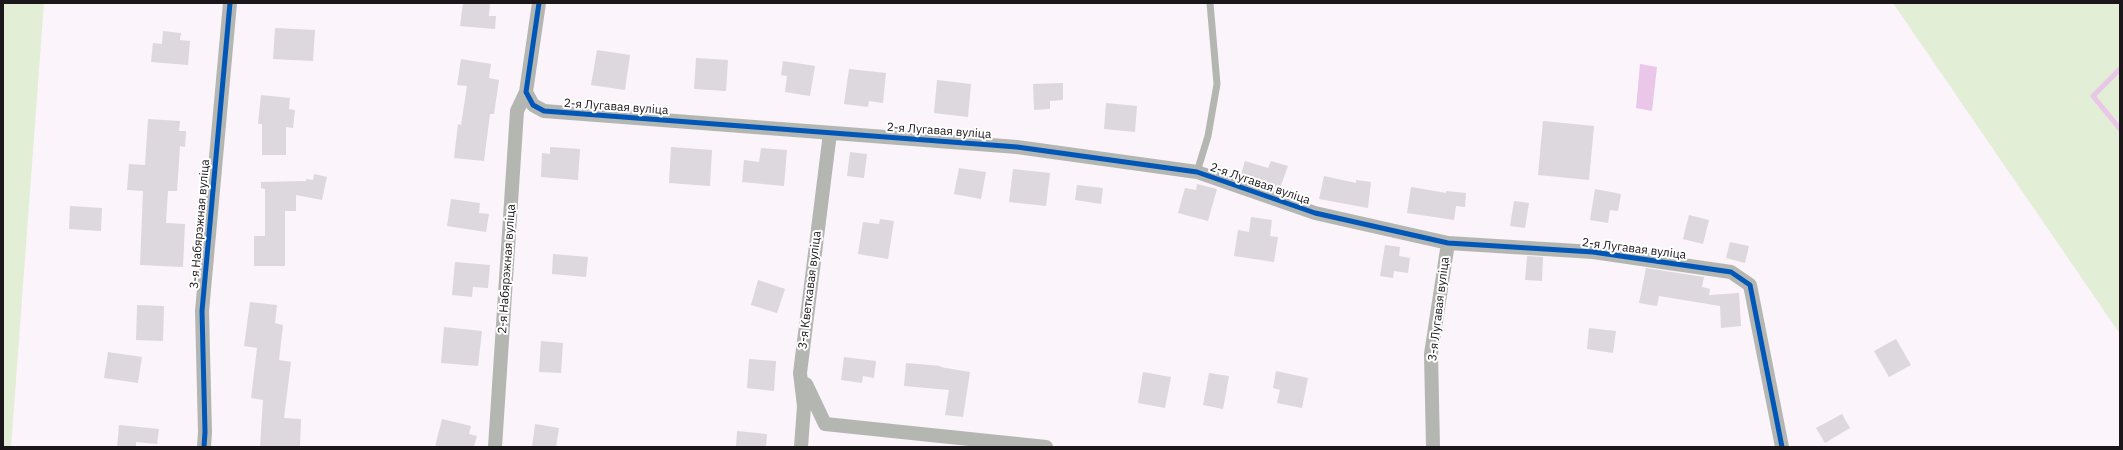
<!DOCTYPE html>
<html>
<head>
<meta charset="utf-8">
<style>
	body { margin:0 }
	#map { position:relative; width:2123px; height:450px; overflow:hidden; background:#fbf4fa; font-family:"IBM Plex Sans",sans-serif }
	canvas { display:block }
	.frame { position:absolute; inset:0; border:4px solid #1b161a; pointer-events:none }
</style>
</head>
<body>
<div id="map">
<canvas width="2123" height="450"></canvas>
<div class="frame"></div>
</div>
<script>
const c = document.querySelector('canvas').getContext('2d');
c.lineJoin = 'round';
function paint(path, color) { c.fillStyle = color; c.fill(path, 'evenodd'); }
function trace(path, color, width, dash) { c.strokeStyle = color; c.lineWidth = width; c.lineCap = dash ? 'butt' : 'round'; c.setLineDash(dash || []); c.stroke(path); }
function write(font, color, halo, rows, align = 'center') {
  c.font = font + ' "IBM Plex Sans",sans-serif'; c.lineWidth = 4; c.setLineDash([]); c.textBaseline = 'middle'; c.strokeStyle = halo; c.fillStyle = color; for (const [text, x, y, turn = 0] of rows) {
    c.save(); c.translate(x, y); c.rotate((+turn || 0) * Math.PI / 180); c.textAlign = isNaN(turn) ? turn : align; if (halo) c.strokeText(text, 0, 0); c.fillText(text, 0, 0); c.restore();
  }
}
const green = new Path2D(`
	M3,3H44L11,447H3Z
	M1893,3H2120V334Z`);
const water = new Path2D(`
	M1640,64L1657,67L1652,111L1636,108Z`);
const stream = new Path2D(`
	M2120,69L2093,96L2120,129`);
const building = new Path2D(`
	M463,3H490L489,16H496L495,29L460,26Z
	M275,28L315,30L313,61L273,59Z
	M163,31L181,33L180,40L190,41L188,65L151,62L153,43L162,44Z
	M597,50L630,55L625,90L591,85Z
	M696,58L728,60L726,91L694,89Z
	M461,59L491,64L489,78L499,80L494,114H490L484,161L454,158L458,124L461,125L467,86L457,85Z
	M783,61L815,66L810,96L785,92L787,76L781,75Z
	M849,69L886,73L883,103L869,101L868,107L844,104Z
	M937,80L971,84L968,117L934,113Z
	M1063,83V100L1050,101V109L1034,110L1033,84Z
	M261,95L290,98L289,109L295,110L293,128L286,127V155H262V124H258Z
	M1106,103L1137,106L1135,132L1104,129Z
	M148,119L180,121L179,131H186L185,147L180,146L177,191H168L166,223L185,224L183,267L140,265L143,191L127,190L129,164L145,165Z
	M1543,121L1594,126L1589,180L1538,175Z
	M550,147L580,149L578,180L541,177L542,153L550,154Z
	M671,147L712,150L710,186L669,183Z
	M761,148L787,150L784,186L742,182L744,160L759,162Z
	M850,152L867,154L864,178L847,176Z
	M1245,161L1268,168L1271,161L1288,166L1279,191L1240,178Z
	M959,168L986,172L981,199L954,194Z
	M1013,169L1050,173L1046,206L1009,202Z
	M314,174L327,177L322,200L296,195V211H285V266H254V236H265V189L261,188V182L306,181V179L313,180Z
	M1324,176L1356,183V180L1371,182L1368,208L1319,199Z
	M1197,184L1217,189L1208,221L1178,213L1185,188L1196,190Z
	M1077,185L1103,188L1101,204L1075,200Z
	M1411,187L1446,193V191L1466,193L1465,207L1456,206L1454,220L1407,213Z
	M1595,189L1621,194L1618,211L1610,210L1608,223L1590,220Z
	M451,199L480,203L479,213L489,214L486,232L447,226Z
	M1514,201L1529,203L1525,228L1510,226Z
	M70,206L102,208L101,231L69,229Z
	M1689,215L1709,220L1703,244L1683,239Z
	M1251,217L1272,220L1270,236L1278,237L1274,262L1234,256L1238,230L1249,232Z
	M880,219L894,221L888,259L858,254L863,222L879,224Z
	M1730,242L1749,246L1745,263L1726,258Z
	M1385,245L1400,247L1399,256L1410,258L1408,273L1394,271L1393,278L1380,276Z
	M553,254L588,257L586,277L552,274Z
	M1527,256L1543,257L1542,281L1525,280Z
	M455,262L490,265L488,288L473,287L472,297L452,295Z
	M1646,268L1704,277L1702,287L1710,289L1709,295L1739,293L1741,326L1721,328L1720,306L1659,296L1657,306L1639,303Z
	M758,280L785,289L777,313L751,305Z
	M250,302L277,305L275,323L283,325L279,360L291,362L284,418L301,419L300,447H260L263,400L251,398L257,348L244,346Z
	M137,305L164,306L163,341L136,340Z
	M444,327L482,331L478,366L441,363Z
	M1589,328L1616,331L1613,353L1587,349Z
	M1896,339L1911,365L1889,377L1874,351Z
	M541,341L563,343L561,373L539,372Z
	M108,352L142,357L138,383L104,378Z
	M844,357L876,361L874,378L863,376L862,383L841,380Z
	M749,359L776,361L774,391L747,388Z
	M906,363L941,366L940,367L970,372L963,417L945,415L949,390L904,386Z
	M1276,371L1308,378L1302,408L1277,403L1280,390L1273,388Z
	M1143,372L1171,377L1165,408L1138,403Z
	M1209,373L1229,376L1223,409L1203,405Z
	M1842,414L1850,428L1825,443L1816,428Z
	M442,419L471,426L469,434L477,436L474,447H435Z
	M535,424L559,428L556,447H532Z
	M119,425L159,429L157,444L136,442V447H117Z
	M737,431L767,434L766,447H736Z`);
const lane = new Path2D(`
	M1197,172L1208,136L1217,84L1210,3`);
const street = new Path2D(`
	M539,3L526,92L533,105L544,111L1017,147L1197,172L1315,213L1448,243L1593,252L1731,272L1750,285L1782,447
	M806,384L825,424L1046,447
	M204,447L205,432L202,311L230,3
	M495,447L517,111L526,92
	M801,447L804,406L800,373L830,133
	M1433,447L1431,354L1448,243`);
const cycleway = new Path2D(`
	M539,3L526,92L533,105L544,111L1017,147L1197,172L1315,213L1448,243L1593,252L1731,272L1750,285L1782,447
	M204,447L205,432L202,311L230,3`);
const streetNames = [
	["2-я Лугавая вуліца",616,107,4],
	["2-я Лугавая вуліца",939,131,4],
	["2-я Лугавая вуліца",1260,184,19],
	["3-я Набярэжная вуліца",200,224,-85],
	["2-я Лугавая вуліца",1634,249,7],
	["2-я Набярэжная вуліца",507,269,-86],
	["3-я Кветкавая вуліца",810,290,-83],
	["3-я Лугавая вуліца",1439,309,-83]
];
paint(green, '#e2eed6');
paint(water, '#eac6e8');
trace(stream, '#eac6e8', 5);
paint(building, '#ddd8dd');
trace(lane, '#b4b6b2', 7);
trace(street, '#b4b6b2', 14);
trace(cycleway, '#0057b8', 5);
write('12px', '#1b161a', '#fff', streetNames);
</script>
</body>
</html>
